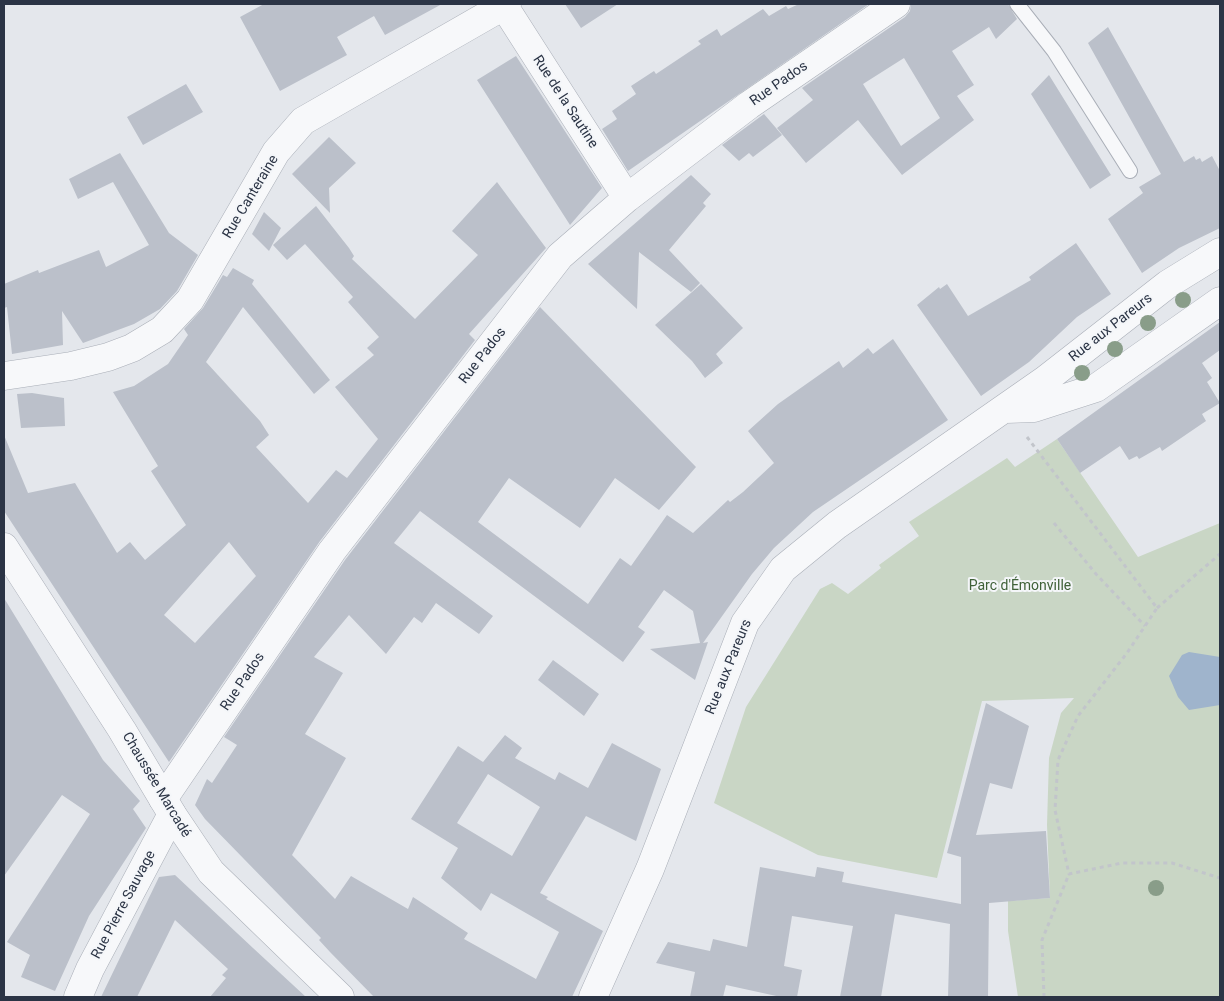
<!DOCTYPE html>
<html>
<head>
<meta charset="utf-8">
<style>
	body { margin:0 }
	#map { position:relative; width:1224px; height:1001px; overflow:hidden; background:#e4e7ec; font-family:Roboto,sans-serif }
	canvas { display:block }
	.frame { position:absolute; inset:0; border:5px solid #2b3445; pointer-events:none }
</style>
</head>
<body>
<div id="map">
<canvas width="1224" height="1001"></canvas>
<div class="frame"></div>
</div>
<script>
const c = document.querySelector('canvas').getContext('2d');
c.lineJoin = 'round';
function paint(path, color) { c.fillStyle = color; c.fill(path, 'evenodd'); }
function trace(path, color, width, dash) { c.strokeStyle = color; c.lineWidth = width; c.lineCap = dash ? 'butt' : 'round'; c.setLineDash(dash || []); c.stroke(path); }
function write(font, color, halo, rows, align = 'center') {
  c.font = font + ' Roboto,sans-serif'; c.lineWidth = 4; c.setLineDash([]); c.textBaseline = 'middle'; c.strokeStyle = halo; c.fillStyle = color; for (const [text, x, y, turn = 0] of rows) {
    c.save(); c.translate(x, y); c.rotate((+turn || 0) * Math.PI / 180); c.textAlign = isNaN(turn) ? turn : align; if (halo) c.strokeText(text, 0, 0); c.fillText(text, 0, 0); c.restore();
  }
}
const green = new Path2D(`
	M1057,439L1138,557L1220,523V997H1018L1008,931V901L1050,898L1047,825L1049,758L1061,713L1074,698L982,701L937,878L818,855L714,803L746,707L820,589L832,583L848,594L881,568L879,565L919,536L909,522L1007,458L1015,467Z`);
const water = new Path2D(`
	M1189,652L1220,657V705L1189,710L1178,697L1169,676L1182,655Z`);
const building = new Path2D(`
	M264,4H442L385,35L374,16L337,37L347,55L280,91L240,17Z
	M565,4H618L581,28Z
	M799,4H869L628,171L602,129L617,119L612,111L636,94L631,86L654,71L656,74L701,44L698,41L717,29L721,36L763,9L769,16L786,6L788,9Z
	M911,4H1008L1017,19L996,39L989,27L952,51L974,85L957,96L974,120L902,175L858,120L806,163L777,128L813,100L802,88L905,17L910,11ZM904,58L940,118L901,146L863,84Z
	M1108,27L1184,162L1194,156L1196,160L1200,158L1202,162L1212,156L1220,171V228L1179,248L1142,273L1108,219L1143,193L1139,187L1161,174L1088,43Z
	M516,56L602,188L570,225L477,80Z
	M1049,75L1111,175L1090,189L1031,94Z
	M186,84L203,112L143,145L127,117Z
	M764,114L782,135L753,157L749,153L739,161L722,145Z
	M329,137L356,163L329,188L330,213L292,174Z
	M120,153L169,233L198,255L177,291L160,309L134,324L83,343L62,311L63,345L12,354L7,307L4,308V284L38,270L39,273L99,250L106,267L149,245L113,182L78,199L69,179Z
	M691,175L711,194L703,203L706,206L669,250L700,283L691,292L639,252L637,309L588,264Z
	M497,182L546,248L469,334L475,340L320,541L169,762L4,511V435L28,493L75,483L117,553L130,542L145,560L186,525L151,471L158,466L113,392L134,386L168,364L188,335L184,329L203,308L223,275L227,277L233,268L254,280L252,284L330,380L314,394L243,307L206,362L260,421L269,435L256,447L308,503L336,470L347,478L378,439L335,387L374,355L367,348L379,337L348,302L353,297L305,244L287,260L273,245L316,206L349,248L354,256L352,259L415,319L478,255L452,231ZM229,542L256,576L195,643L164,615Z
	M264,212L281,228L269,251L252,234Z
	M1076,243L1111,294L1077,317L1029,362L981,396L917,305L939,287L940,289L947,284L968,316L1031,280L1029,277Z
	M701,284L743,328L716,354L723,363L705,378L692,361L655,325Z
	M540,307L696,467L659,510L615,478L580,528L509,478L478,522L588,604L620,558L631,566L667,515L693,533L728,500L730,502L743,492L774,463L748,431L778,404L839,361L843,368L868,348L873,354L893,339L948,420L813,512L774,548L752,574L703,643L708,642L695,680L650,649L700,643L693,611L664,590L638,627L645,632L623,662L420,511L394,543L493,616L479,634L436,603L422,623L414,617L386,654L349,615L314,657L343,673L305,734L346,758L292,855L335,899L351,876L408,909L413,897L468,933L464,939L536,979L559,932L491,893L481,911L441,878L458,848L411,819L458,746L483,762L505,735L522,748L515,758L555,780L559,772L588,788L612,743L661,769L636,841L586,816L540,893L548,897L546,899L603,931L572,997H374L330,952L319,940L321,938L205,819L195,805L207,779L212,783L237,745L224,737L345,560ZM488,774L540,807L512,856L457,823Z
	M1220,322V350L1202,363L1212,378L1207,382L1220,403L1202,414L1206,421L1162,451L1160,447L1139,459L1137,456L1129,460L1120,446L1080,473L1057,439Z
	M32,393L64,398L65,426L21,428L17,394Z
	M4,598L103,760L140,801L133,809L146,828L89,916L55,991L21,977L30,955L7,942L90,814L62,795L4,876Z
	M553,660L599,694L584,716L538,680Z
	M986,703L1029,726L1012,789L990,783L976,835L1046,831L1050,898L989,903L988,997H948L950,924L895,914L881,997H840L853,926L792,916L784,966L802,970L797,997H781L726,985L723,997H690L695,972L656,963L668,942L710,951L713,939L747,947L760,867L815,877L817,867L844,872L842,882L961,904V857L947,853Z
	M175,875L253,948L306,997H210L226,978L222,975L228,969L175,920L137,997H101L159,877Z`);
const path = new Path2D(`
	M1027,437L1157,608L1127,653L1078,716L1058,760L1055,810L1069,874L1122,863H1172L1220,878
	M1054,523L1096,574L1145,626
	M1157,608L1220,554
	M1044,997L1042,940L1069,874`);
const service = new Path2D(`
	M1017,4L1054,51L1130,171`);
const minor = new Path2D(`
	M504,6L627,198
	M4,376L71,366L108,357L132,348L162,330L190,300L276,152L303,121L507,4
	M1006,409L1034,408L1096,388L1220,301
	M163,799L332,551L560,256L627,198L749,105L896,4
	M78,997L90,969L172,814
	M593,997L650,869L745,623L783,569L837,525L1045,380L1168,284L1220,252`);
const tertiary = new Path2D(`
	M4,547L122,730L172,814L211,872L340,997`);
const trees = [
	[1183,300],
	[1148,323],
	[1115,349],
	[1082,373],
	[1156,888]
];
const streetNames = [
	["Rue Pados",779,84,-35],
	["Rue de la Sautine",565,102,57],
	["Rue Canteraine",251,197,-59],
	["Rue aux Pareurs",1111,328,-38],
	["Rue Pados",483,356,-52],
	["Rue aux Pareurs",729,667,-68],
	["Rue Pados",243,682,-56],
	["Chaussée Marcadé",156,785,59],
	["Rue Pierre Sauvage",124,905,-62]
];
const parkNames = [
	["Parc d'Émonville",1020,586]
];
paint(green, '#c9d6c5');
paint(water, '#9fb4cc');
paint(building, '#bbc0ca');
trace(service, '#a9aeb7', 16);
trace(minor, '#a9aeb7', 29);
trace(tertiary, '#a9aeb7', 29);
trace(path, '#c2c5cb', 3, [4, 4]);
trace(service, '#f7f8fa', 14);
trace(minor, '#f7f8fa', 28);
trace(tertiary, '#f7f8fa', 28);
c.fillStyle = '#899d89';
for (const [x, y] of trees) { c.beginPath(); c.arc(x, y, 8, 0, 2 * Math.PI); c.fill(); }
write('14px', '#2b3445', '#f4f6f9', streetNames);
write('14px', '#3f6138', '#f4f6f9', parkNames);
</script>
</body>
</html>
